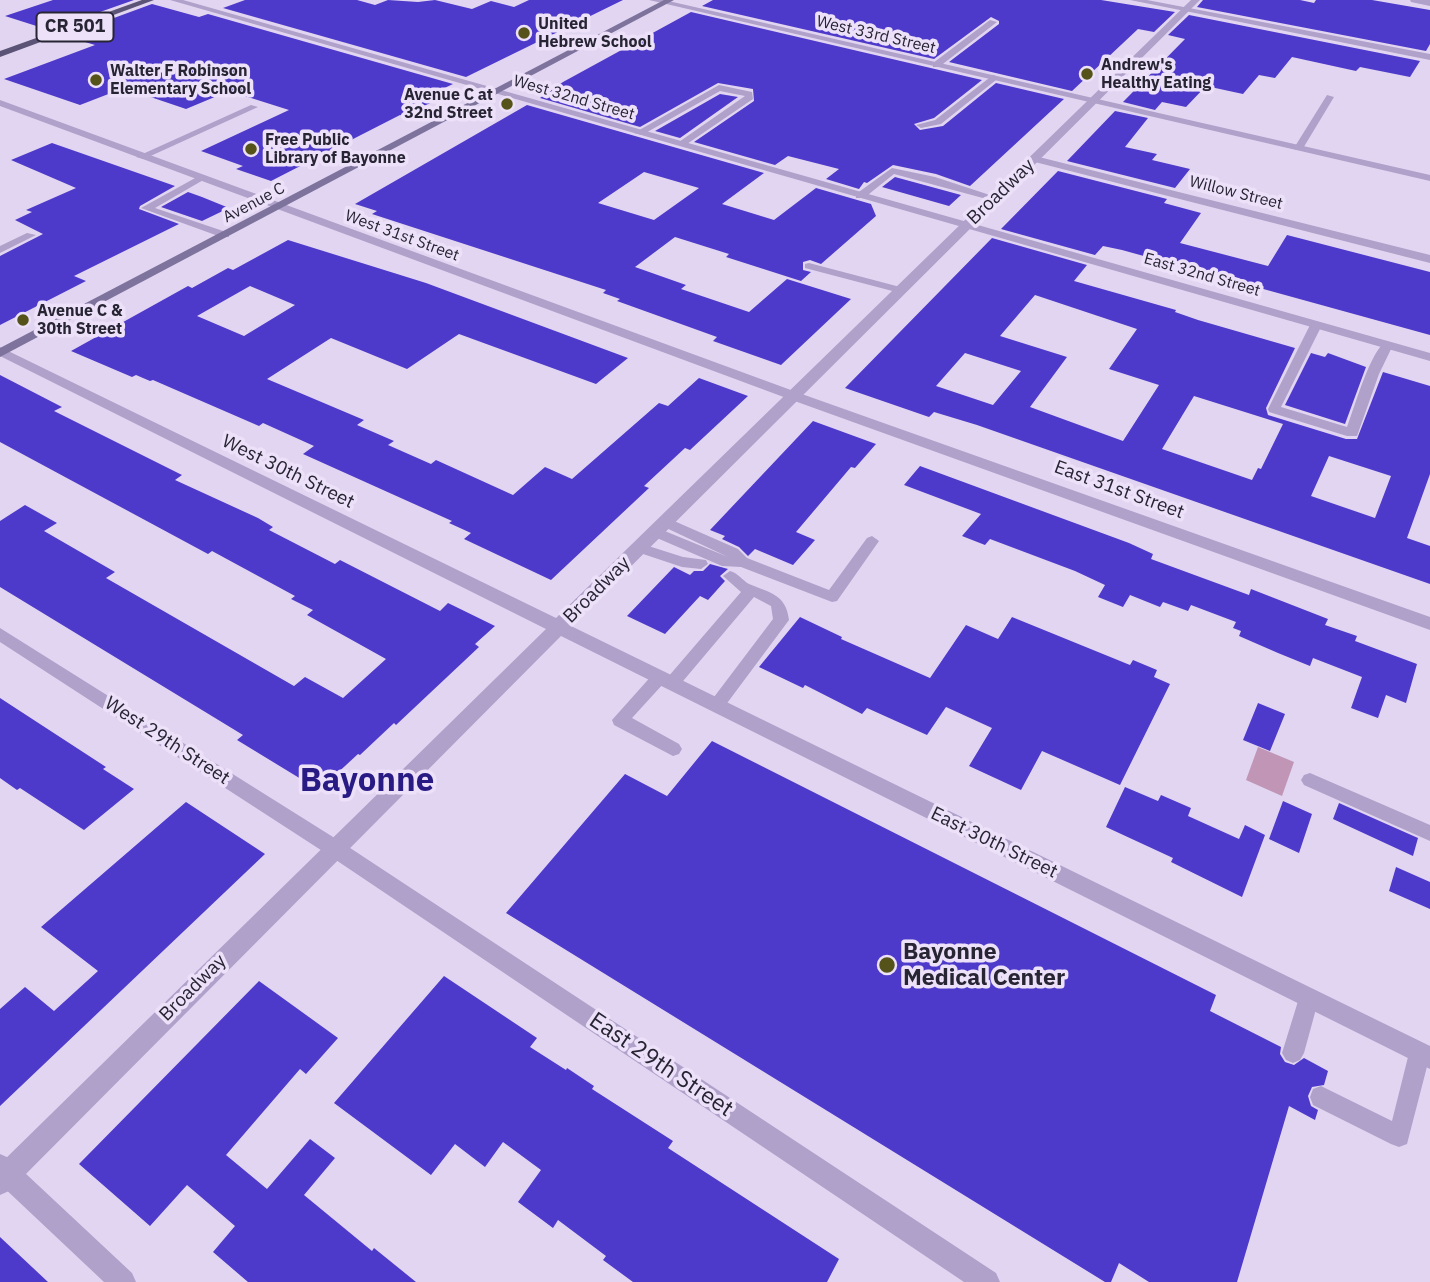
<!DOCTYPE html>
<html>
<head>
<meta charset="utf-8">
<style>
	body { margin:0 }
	canvas { display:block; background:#e1d5f1 }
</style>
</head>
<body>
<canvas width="1430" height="1282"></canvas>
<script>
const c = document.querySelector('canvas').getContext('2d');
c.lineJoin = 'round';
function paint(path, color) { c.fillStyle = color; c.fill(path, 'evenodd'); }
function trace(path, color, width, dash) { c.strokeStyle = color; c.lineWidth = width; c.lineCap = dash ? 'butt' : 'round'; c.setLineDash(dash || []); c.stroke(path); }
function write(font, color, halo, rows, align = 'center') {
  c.font = font + ' "IBM Plex Sans",sans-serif'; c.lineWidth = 7; c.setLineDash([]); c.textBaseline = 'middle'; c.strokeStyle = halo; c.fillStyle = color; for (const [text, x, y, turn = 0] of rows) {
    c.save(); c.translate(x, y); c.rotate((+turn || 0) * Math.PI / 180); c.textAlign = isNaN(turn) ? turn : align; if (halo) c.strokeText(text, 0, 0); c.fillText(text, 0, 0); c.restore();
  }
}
const green = new Path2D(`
	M1258,747L1294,762L1282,796L1246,780Z`);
const building = new Path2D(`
	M53,0H134L49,30L5,16Z
	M245,0H357L375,5L388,0L418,2L435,0L472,9L491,1L514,7L529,0H623L466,77L223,8Z
	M713,0H1101L1175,12L1154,32L1138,29L1072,91L949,62L999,24V21L991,17L934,59L702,6Z
	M1203,0H1300L1314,3L1316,0H1372L1430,10V44L1426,51L1197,7Z
	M152,4L199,17L208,14L453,84L419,100L430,103L404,116L400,115L271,181L236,169L243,166L201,151L289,110L229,91L186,109L124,88L80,105L4,79L95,45L65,36Z
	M691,12L982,80L934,118L914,124L920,130L943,126L996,83L1064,99L970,186L936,174L893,165L867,183L864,182L859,189L826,179L839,169L788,156L775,165L694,142L754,101L753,89L718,83L640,127L540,98L563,82Z
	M1189,15L1420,61L1410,77L1360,67L1356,71L1292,57L1275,78L1259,75L1243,94L1206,86L1186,107L1162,102L1155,110L1123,102L1185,39L1168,35Z
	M720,94L738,97L680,138L655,131Z
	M527,105L764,173L722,204L774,220L816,188L871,204L876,216L821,264L810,260L803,262V270L811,272L801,281L726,257L729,254L675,237L635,267L686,285L681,289L749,312L787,279L851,299L781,365L713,341L717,337L617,301L620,299L603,293L606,290L372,214L377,211L355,204ZM644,172L699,188L654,220L598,203Z
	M1115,111L1148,118L1125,147L1157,154L1152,160L1190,169L1175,188L1067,161Z
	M52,143L175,186L140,206L139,209L179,224L74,276L86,281L0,325V256L43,234L15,220L32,212L26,210L76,188L11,160Z
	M1058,171L1167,199L1164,203L1201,213L1180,243L1268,266L1287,235L1430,272V335L1122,250L1103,246L1095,255L1001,229Z
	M895,177L961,195L949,206L882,187Z
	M188,192L202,197L229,208L202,221L161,207Z
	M992,238L1087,265L1074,281L1176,310L1175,312L1198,320L1295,348L1266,408L1268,415L1346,439H1357L1383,372L1430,386V474L1407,538L1430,546V584L977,425L934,412L929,417L845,388ZM1035,295L1137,329L1109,369L1159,385L1123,441L1030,407L1067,357L1000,336ZM965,353L1021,371L993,405L936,386ZM1194,396L1283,424L1261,469L1258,468L1252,480L1162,449ZM1329,456L1391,476L1375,518L1311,496Z
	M288,240L426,283L628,358L596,384L459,334L407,369L331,338L267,379L364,420L357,425L394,441L388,445L431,464L436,460L513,495L545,467L572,479L659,403L668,406L699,378L748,396L690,450L685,448L644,486L649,488L551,580L464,539L471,533L449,523L452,521L303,454L314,446L263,423L259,426L153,380L150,381L136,375L132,377L71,351L188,286L192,288L228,268L233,270ZM250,286L295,305L244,336L197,316Z
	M1311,353L1325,357L1328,353L1366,367L1345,424L1285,405Z
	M0,375L62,407L54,411L182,475L175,480L258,518L273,527L269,530L335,564L340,560L440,611L448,603L495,626L475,644L479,647L396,725L394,723L360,755L358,754L319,790L237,740L243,735L0,587V521L25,505L57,523L44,531L115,572L106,578L294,686L305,677L343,698L386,659L307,615L313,610L291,599L295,596L212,551L208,554L0,442Z
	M813,421L876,444L855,468L851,467L796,532L815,540L793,565L755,549L748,556L739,547L722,539L725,536L710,530Z
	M920,466L1129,543L1153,554L1151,559L1249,595L1251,589L1328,619L1325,625L1357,636L1355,641L1417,664L1406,703L1386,695L1378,718L1351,708L1362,677L1313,658L1310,666L1278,653L1239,636L1241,631L1233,628L1236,622L1191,605L1188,611L1163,602L1160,607L1130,595L1123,607L1098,597L1105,585L1075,571L990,539L985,545L962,536L981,514L904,485Z
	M710,564L728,569L720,576L725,581L708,600L700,596L665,634L627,616L674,567L690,575L694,571H703Z
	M800,617L842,637L841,639L930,678L966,625L998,639L1012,617L1130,665L1133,660L1157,670L1154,677L1170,684L1120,785L1042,751L1021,790L969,766L992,728L946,707L927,735L867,708L862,714L805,685L803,688L759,667Z
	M0,698L106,767L103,769L134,789L84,830L20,788L17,790L0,778Z
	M1258,703L1285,714L1270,751L1243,740Z
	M712,741L1216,995L1210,1011L1281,1047L1280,1054L1285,1062L1294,1065L1304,1058L1328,1071L1324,1085L1312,1087L1308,1096L1311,1106L1318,1110L1315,1120L1289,1106L1237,1282H1149L1119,1263L1111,1282H1105L506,913L625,774L667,796Z
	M1125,787L1158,801L1161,795L1191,808L1188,816L1239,839L1245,825L1265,835L1242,897L1171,862L1173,858L1106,827Z
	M1283,801L1312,814L1299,853L1269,839Z
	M186,802L265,854L0,1106V1009L25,987L54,1011L98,971L41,927Z
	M1339,803L1418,838L1413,856L1333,819Z
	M1396,867L1430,882V909L1389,891Z
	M444,976L537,1038L530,1047L566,1070L567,1068L594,1086L592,1089L673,1141L668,1148L839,1259L827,1282H633L603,1260L606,1256L558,1220L553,1228L518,1202L541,1170L503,1142L485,1167L455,1144L431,1175L334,1103Z
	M259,981L338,1038L306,1074L300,1069L226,1155L267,1189L310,1139L335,1158L304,1195L372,1251L374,1248L416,1282H248L213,1252L235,1226L187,1185L150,1226L79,1164Z
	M0,1237L48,1282H0Z`);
const service = new Path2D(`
	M990,20L997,22L939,67H933V63Z
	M993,75L996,76V80L941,124L921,128L916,125L935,120Z
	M719,85L752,92L753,99L684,146L676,144L745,96L720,91L642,135L634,133Z
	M1327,95L1334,97L1302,150H1296L1294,148Z
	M251,105L258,107L144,159L136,157Z
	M892,168L935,177L999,198L994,201L894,174L864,198H856V194Z
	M197,177L205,179L155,208L229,233V237H221L141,208Z
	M27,233L36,235L0,253V246Z
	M809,263L904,288L906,290L900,293L805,268V264Z
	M1316,321L1322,325L1281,407L1347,427C1354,409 1371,348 1387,341L1393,345L1379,374L1357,436H1347L1269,412L1268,409L1310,325Z
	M665,517L738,549L747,558L829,590L867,538L872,536L879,541L837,601L832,602L741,567L722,566L650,535L648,532L655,527L728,557L660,525L658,522L660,519Z
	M639,543L683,557L706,560L708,564L701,569L682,567L634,551L632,548L634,545Z
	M730,571C738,573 742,580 749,584C770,593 786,594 789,620L722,710H710L708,705L773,619L771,606L754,597L678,687H666L664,683L632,718L679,744L682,749L679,754L673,756L614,725L612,720L654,673L660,671L668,677L741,592L723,576Z
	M1310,773L1430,825V841L1304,785L1301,780L1304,775Z
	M1309,988L1316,991L1319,998L1304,1053L1300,1060L1293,1063L1286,1060L1282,1053L1299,998L1302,991Z
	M1420,1043L1427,1046L1430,1055L1407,1144L1399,1147L1391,1144L1313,1105L1310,1097L1313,1089L1321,1086L1392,1121L1409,1053L1413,1046Z`);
const minor = new Path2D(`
	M170,0H183L1430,353V361Z
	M649,0H664L1430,175V181Z
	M1130,0H1147L1430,54V60Z
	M1410,0H1430V6L1411,2Z
	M0,100L799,393L1430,617V630L789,399L0,106Z
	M1035,156L1430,255V263L1031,161L1030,159Z
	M0,628L341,842L996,1273L1000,1282H964L327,854L0,642Z
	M0,1154L9,1158L132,1273L136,1282H104L0,1184Z`);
const tertiary = new Path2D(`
	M1191,0H1200L571,626L1430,1046V1069L561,636L9,1191L0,1195V1164L546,629L0,356V347L556,618Z`);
const secondary = new Path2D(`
	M664,0H674L0,357V348Z`);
const primary = new Path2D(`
	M142,0H154L0,57V51Z`);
const markers = [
	[524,33,7,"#555319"],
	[1087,74,7,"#555319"],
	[96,80,7,"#555319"],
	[507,104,7,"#555319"],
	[251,149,7,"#555319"],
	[23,320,7,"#555319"],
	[887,965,9,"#555319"]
];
const farPoinames = [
	["United",538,24],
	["Hebrew School",538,42],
	["Andrew's",1101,65],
	["Healthy Eating",1101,83],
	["Walter F Robinson",110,71],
	["Elementary School",110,89],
	["Avenue C at",493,95,"right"],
	["32nd Street",493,113,"right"],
	["Free Public",265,140],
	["Library of Bayonne",265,158],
	["Avenue C &",37,311],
	["30th Street",37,329]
];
const farStreetnames = [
	["West 33rd Street",876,35,13],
	["West 32nd Street",574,98,16],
	["Willow Street",1236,193,14],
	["Avenue C",254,203,-28],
	["West 31st Street",402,236,20],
	["East 32nd Street",1202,275,16]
];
const shields = [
	[75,27,77]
];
const shieldNames = [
	["CR 501",75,27]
];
const streetNames = [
	["Broadway",1001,192,-44],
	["West 30th Street",288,472,26],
	["East 31st Street",1119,490,20],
	["Broadway",597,590,-45],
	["West 29th Street",167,741,33],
	["East 30th Street",994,843,26],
	["Broadway",193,988,-45]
];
const nearPoinames = [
	["Bayonne",903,952],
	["Medical Center",903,978]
];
const nearStreetnames = [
	["East 29th Street",661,1065,34]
];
const townNames = [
	["Bayonne",367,781]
];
paint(green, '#c095b6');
paint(building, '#4e3aca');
paint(service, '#afa1c9');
paint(minor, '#afa1c9');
paint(tertiary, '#afa1c9');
paint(secondary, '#7e739c');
paint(primary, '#5c5476');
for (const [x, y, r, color] of markers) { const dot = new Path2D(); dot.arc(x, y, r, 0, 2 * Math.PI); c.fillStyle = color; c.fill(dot); trace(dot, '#ece1f9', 2.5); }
write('bold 16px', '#272433', '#ece1f9', farPoinames, 'left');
write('16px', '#272433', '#ece1f9', farStreetnames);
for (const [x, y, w] of shields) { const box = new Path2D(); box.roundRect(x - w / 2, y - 14.5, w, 29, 5); c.fillStyle = '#ece1f9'; c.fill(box); trace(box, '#272433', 2); }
write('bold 18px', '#272433', null, shieldNames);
write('19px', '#272433', '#ece1f9', streetNames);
write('bold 23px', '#272433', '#ece1f9', nearPoinames, 'left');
write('23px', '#272433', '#ece1f9', nearStreetnames);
write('bold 33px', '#291b84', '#ece1f9', townNames);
</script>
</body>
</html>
